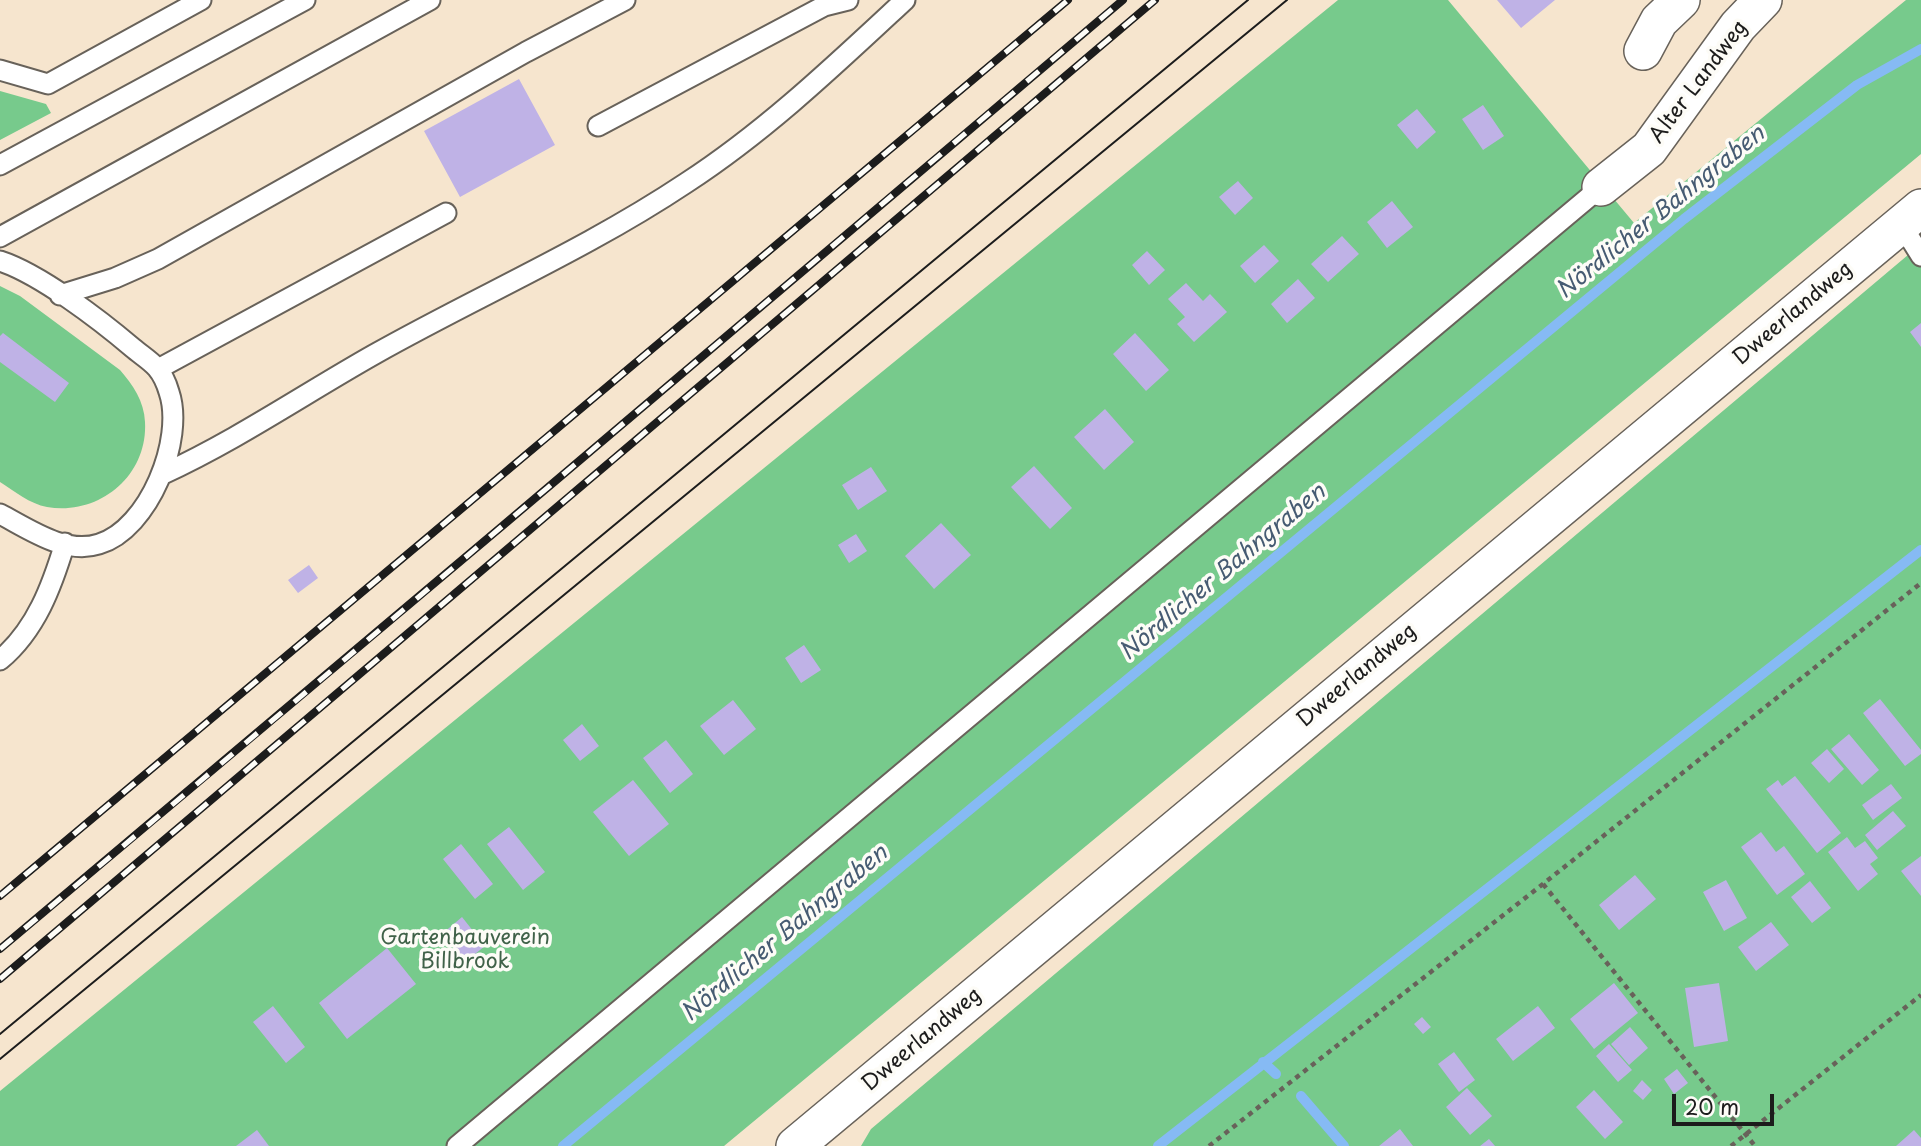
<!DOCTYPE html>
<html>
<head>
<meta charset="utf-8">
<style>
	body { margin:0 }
	#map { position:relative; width:1921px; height:1146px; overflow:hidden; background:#f6e5ce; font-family:"Playpen Sans",sans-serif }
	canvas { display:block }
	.scale { position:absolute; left:1672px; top:1094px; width:102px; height:32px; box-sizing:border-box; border:4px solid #1c1c1c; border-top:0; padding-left:9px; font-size:21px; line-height:24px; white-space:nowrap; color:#1c1c1c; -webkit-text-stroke:5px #fdfcf7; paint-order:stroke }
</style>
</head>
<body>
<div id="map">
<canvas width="1921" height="1146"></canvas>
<div class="scale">20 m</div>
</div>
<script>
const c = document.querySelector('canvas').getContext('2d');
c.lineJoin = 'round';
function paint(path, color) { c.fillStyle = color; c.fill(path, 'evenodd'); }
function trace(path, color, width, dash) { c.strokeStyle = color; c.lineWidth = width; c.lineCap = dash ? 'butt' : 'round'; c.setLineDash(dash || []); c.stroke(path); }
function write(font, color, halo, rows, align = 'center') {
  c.font = font + ' "Playpen Sans",sans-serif'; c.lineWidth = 7; c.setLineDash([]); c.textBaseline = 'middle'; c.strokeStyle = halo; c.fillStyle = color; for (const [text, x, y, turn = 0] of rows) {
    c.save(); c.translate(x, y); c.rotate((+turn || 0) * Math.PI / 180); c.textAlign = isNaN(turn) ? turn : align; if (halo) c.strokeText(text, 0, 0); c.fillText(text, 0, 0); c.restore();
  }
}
const green = new Path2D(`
	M1338,0H1448L1634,223L1906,0H1921V154L724,1146H0V1091Z
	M0,91L46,104L51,113L0,140Z
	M1921,244V1146H861L871,1129Z
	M0,286L20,296L120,370C133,385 144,401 145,422C148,476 99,516 47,507C30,504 14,491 0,482Z`);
const stream = new Path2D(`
	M1263,1062L1276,1074
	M1301,1096L1344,1146
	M563,1146L1684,219L1857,85L1921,49
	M1158,1146L1921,550`);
const building = new Path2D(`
	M1497,0H1555L1521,28Z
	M519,79L555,145L460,197L424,131Z
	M1483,105L1504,136L1483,150L1462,119Z
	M1417,109L1436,132L1417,149L1397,125Z
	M1238,181L1253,198L1235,215L1219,197Z
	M1392,201L1413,227L1387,248L1367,222Z
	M1342,236L1359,254L1328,282L1311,264Z
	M1264,245L1279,261L1255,283L1240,266Z
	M1147,251L1165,270L1149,285L1132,265Z
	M1298,279L1315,298L1287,323L1271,304Z
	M1186,283L1203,301L1210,294L1227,312L1194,342L1177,324L1185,317L1168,299Z
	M1921,323V347L1910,332Z
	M3,333L69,383L55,402L0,362V336Z
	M1135,333L1169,370L1146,391L1113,354Z
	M1105,409L1134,442L1104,470L1074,437Z
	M1034,466L1072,508L1050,529L1011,487Z
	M871,467L887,491L858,510L842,485Z
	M941,523L971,555L934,589L905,556Z
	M856,534L867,551L849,563L838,545Z
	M309,565L318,578L298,593L288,580Z
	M804,645L821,670L801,683L785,658Z
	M1880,699L1921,750V754L1905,766L1863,713Z
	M733,700L756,729L724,755L700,726Z
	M582,724L599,746L580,761L563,740Z
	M1849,734L1879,770L1862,785L1831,749Z
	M666,740L693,774L670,793L643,758Z
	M1827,749L1844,769L1829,783L1811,763Z
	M1795,776L1841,833L1817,853L1766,789L1778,780L1782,786Z
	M633,780L669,824L629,856L593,812Z
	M1891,784L1902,798L1873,820L1862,805Z
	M1893,811L1906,826L1877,850L1865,835Z
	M509,827L545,872L523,890L487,844Z
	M1761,832L1776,852L1784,846L1805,874L1777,895L1741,847Z
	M1847,837L1855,848L1865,841L1878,858L1870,864L1878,874L1858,891L1828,852Z
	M461,844L493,884L475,899L443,859Z
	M1921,856V896L1901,871Z
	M1635,875L1656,899L1619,930L1599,905Z
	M1726,880L1747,918L1724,931L1703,892Z
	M1810,881L1831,908L1812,923L1791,897Z
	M462,917L485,946L465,962L442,934Z
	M1771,922L1789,945L1756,971L1738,947Z
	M387,948L416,984L347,1039L319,1003Z
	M1614,983L1638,1013L1594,1049L1570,1019Z
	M1719,983L1728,1041L1694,1047L1685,988Z
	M273,1006L305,1047L286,1063L253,1022Z
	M1538,1006L1555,1028L1513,1061L1496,1039Z
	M1422,1017L1431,1027L1423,1034L1414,1024Z
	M1630,1027L1648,1048L1629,1065L1611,1044Z
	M1609,1044L1632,1070L1618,1082L1596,1056Z
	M1454,1052L1475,1080L1459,1092L1438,1064Z
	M1677,1069L1688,1083L1674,1094L1664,1079Z
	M1642,1080L1652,1090L1643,1100L1633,1091Z
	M1467,1088L1492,1116L1470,1135L1446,1107Z
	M1594,1090L1623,1122L1605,1139L1576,1107Z
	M1400,1129L1413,1146H1379Z
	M257,1130L269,1146H236Z
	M1914,1130L1921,1138V1146H1896Z
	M1489,1139L1495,1146H1480Z`);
const path = new Path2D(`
	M1543,884L1755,1146
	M1209,1146L1543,884L1921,583
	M1731,1146L1921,995`);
const lane = new Path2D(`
	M0,70L48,84L201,0
	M598,126L824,6L848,0
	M0,165L305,0
	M1901,224L1921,256
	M0,237L430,0
	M0,261C40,274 100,320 133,348C140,354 151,361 157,368C162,374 167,385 169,392C185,439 149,529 99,544C65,555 29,529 0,514
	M60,295L115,278L158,259L526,52L625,0
	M158,369L446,213
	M163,474C237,440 304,394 375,354C478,296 587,249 686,183C766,131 835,65 905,0
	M0,660C36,630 52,586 65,543
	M457,1146L1601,187`);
const street = new Path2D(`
	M1643,51L1659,21L1681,0
	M1601,187L1649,149L1738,26L1763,0
	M795,1146L1921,208`);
const tram = new Path2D(`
	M0,1034L1248,0
	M0,1059L1287,0`);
const rail = new Path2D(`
	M0,896L1068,0
	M0,949C376,635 749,316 1123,0
	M0,979L1155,0`);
const streetNames = [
	["Alter Landweg",1699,82,-53],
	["Dweerlandweg",1793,314,-40],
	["Dweerlandweg",1357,676,-40],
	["Dweerlandweg",922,1040,-40]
];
const parkNames = [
	["Gartenbauverein",465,938],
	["Billbrook",465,962]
];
const waterNames = [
	["Nördlicher Bahngraben",1661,213,-39],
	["Nördlicher Bahngraben",1223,573,-40],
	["Nördlicher Bahngraben",785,934,-40]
];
paint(green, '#77ca8c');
trace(stream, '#86baf4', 10);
paint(building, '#bfb2e6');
trace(lane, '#68625a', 23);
trace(street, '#68625a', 40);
trace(path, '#68625a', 4.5, [5, 5]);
trace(lane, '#fff', 19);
trace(street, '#fff', 37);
trace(tram, '#1c1c1c', 2);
trace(rail, '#1c1c1c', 8);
trace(rail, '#fdfcf7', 5, [16]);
write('21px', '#1c1c1c', '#fdfcf7', streetNames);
write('21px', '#406249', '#fdfcf7', parkNames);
write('italic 23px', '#465b72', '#fdfcf7', waterNames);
</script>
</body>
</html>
